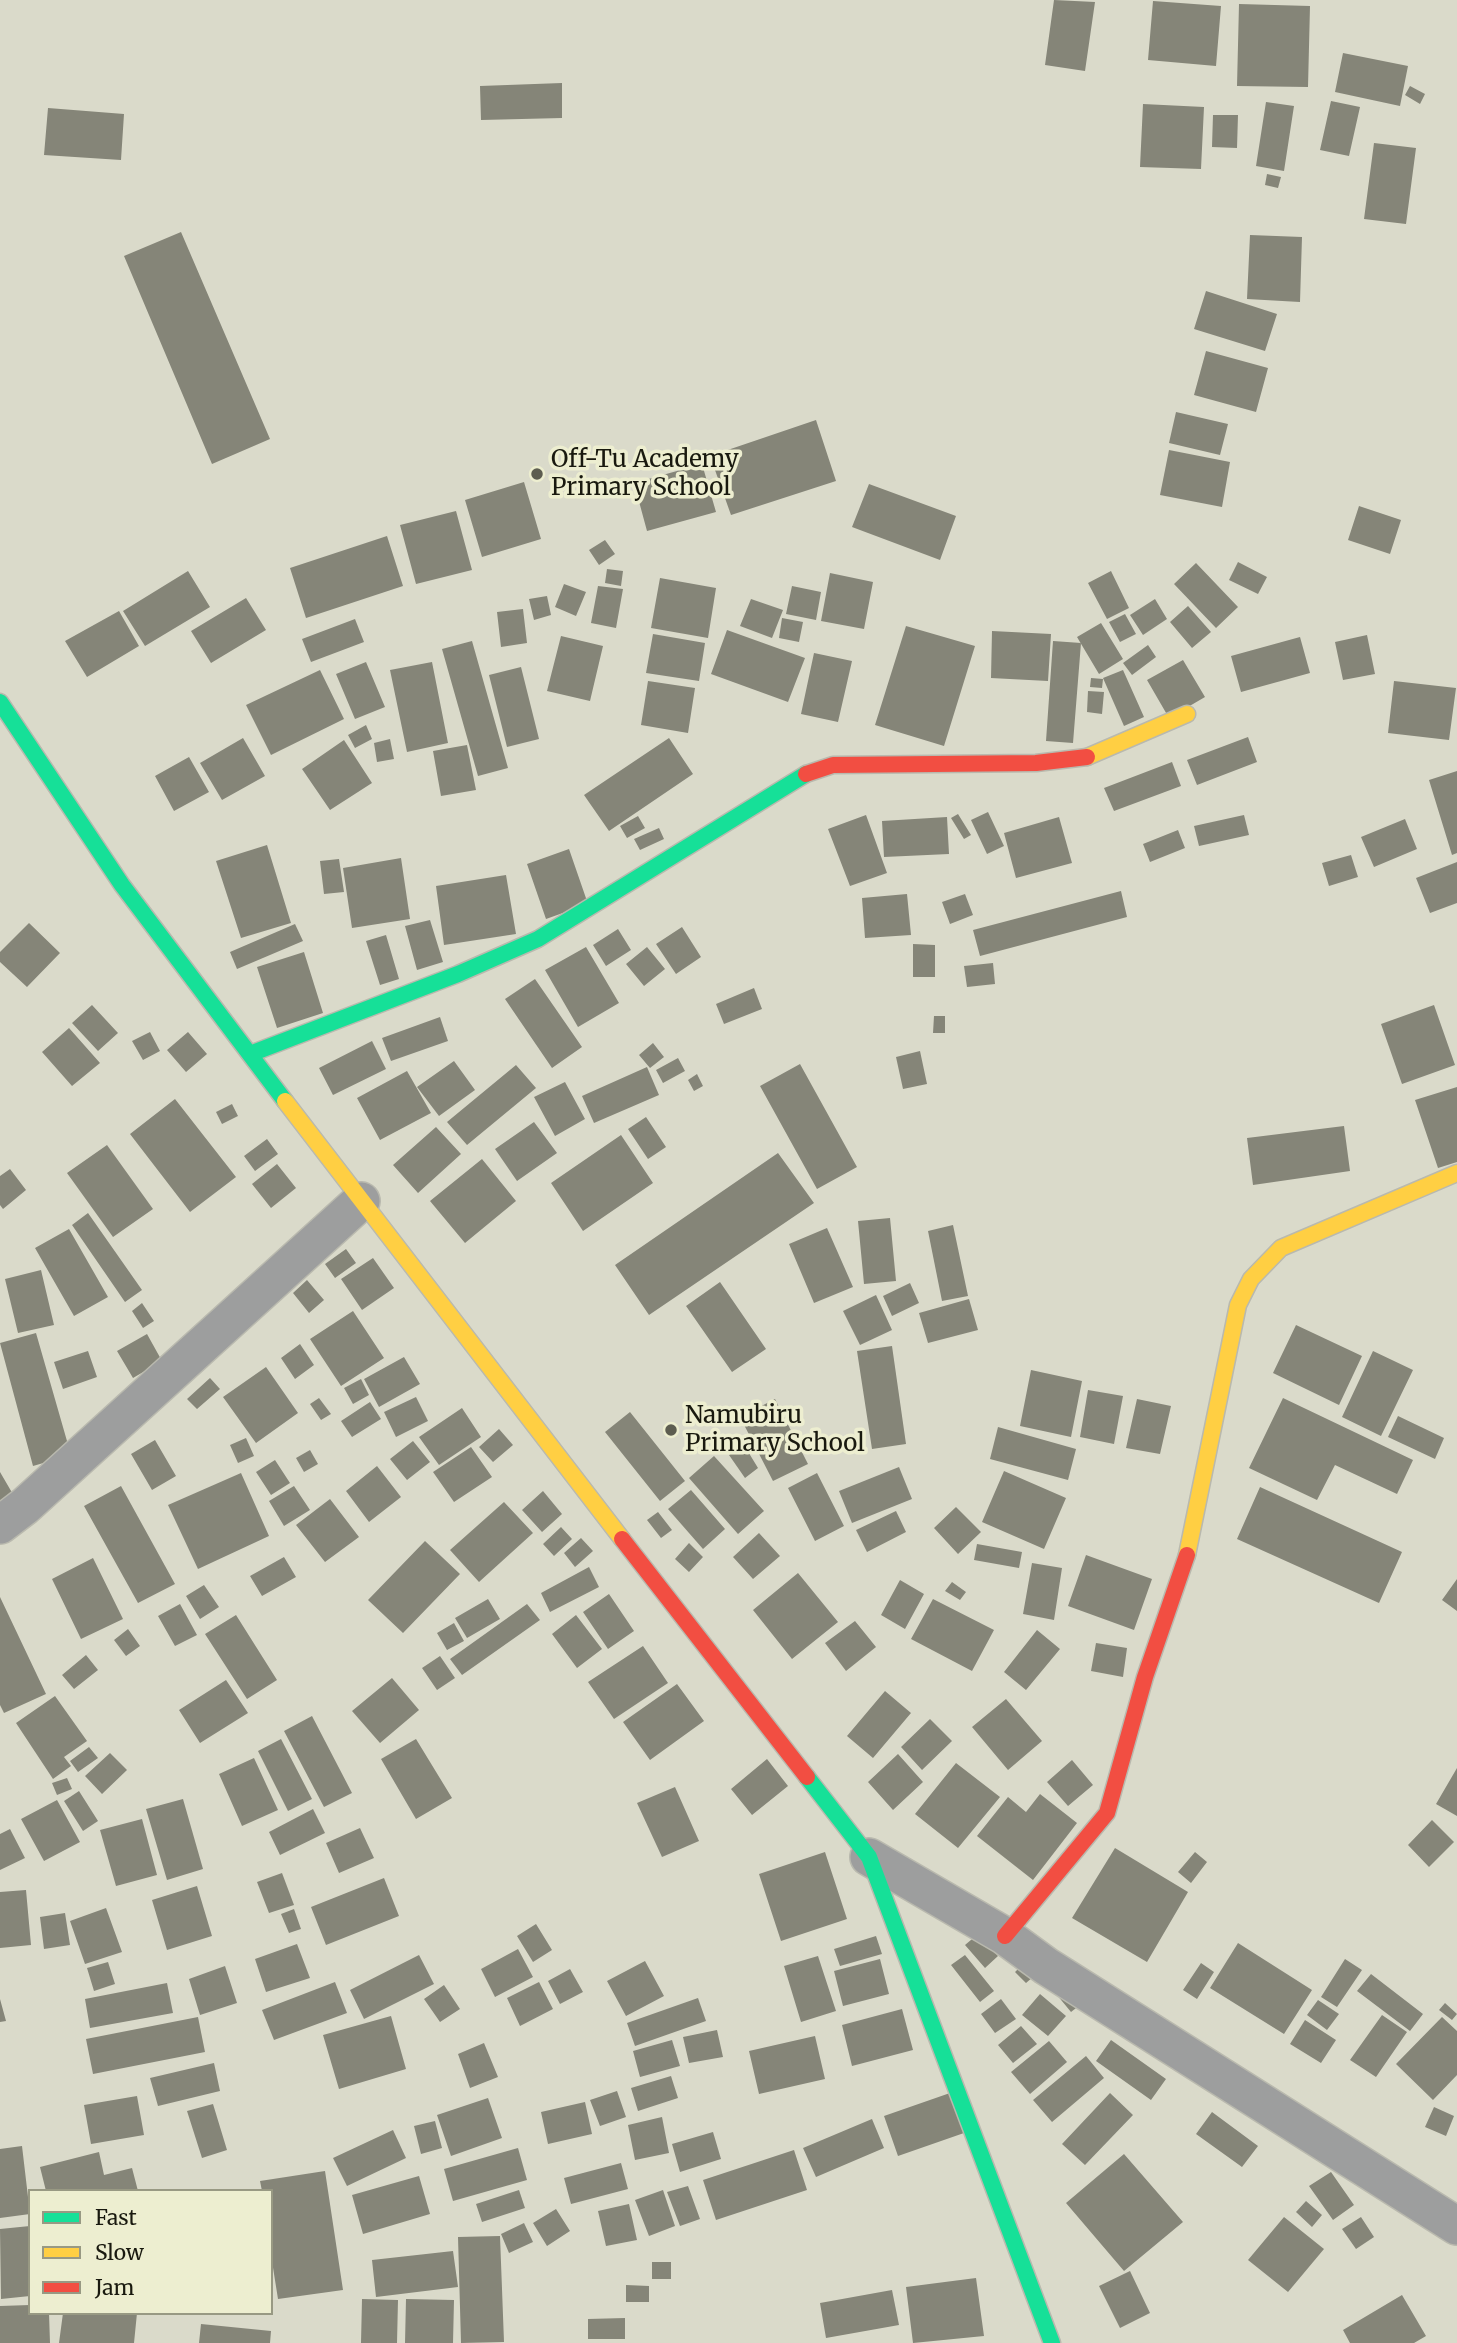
<!DOCTYPE html>
<html>
<head>
<meta charset="utf-8">
<style>
	body { margin:0 }
	#map { position:relative; width:1457px; height:2343px; overflow:hidden; background:#dadaca; font-family:Merriweather,serif }
	canvas { display:block }
	.legend { position:absolute; left:28px; top:2189px; width:245px; height:126px; box-sizing:border-box; background:#edeed0; border:2px solid #989983; margin:0; padding:9px 12px; list-style:none; font-size:21px; color:#19190f }
	.legend li { display:flex; align-items:center; gap:14px; height:35px }
	.legend b { width:35px; border:2px solid #989983 }
</style>
</head>
<body>
<div id="map">
<canvas width="1457" height="2343"></canvas>
<ul class="legend">
<li><b style="height:9px;background:#16e098"></b>Fast</li>
<li><b style="height:9px;background:#ffcf43"></b>Slow</li>
<li><b style="height:9px;background:#f24e42"></b>Jam</li>
</ul>
</div>
<script>
const c = document.querySelector('canvas').getContext('2d');
c.lineJoin = 'round';
function paint(path, color) { c.fillStyle = color; c.fill(path, 'evenodd'); }
function trace(path, color, width, dash) { c.strokeStyle = color; c.lineWidth = width; c.lineCap = dash ? 'butt' : 'round'; c.setLineDash(dash || []); c.stroke(path); }
function write(font, color, halo, rows, align = 'center') {
  c.font = font + ' Merriweather,serif'; c.lineWidth = 7; c.setLineDash([]); c.textBaseline = 'middle'; c.strokeStyle = halo; c.fillStyle = color; for (const [text, x, y, turn = 0] of rows) {
    c.save(); c.translate(x, y); c.rotate((+turn || 0) * Math.PI / 180); c.textAlign = isNaN(turn) ? turn : align; if (halo) c.strokeText(text, 0, 0); c.fillText(text, 0, 0); c.restore();
  }
}
const building = new Path2D(`
	M1054,0L1095,2L1085,71L1045,65Z
	M1153,1L1221,6L1216,66L1148,60Z
	M1239,4L1310,6L1308,87L1237,86Z
	M1343,53L1408,66L1400,106L1335,92Z
	M562,83V118L481,120L480,86Z
	M1410,86L1425,94L1420,104L1405,95Z
	M1331,101L1360,107L1349,156L1320,150Z
	M1266,102L1294,106L1284,171L1256,166Z
	M1143,104L1204,107L1201,169L1140,167Z
	M48,108L124,114L121,160L44,155Z
	M1213,115H1238L1237,148L1212,147Z
	M1374,143L1416,148L1406,224L1364,219Z
	M1267,174L1281,177L1278,188L1265,185Z
	M181,232L270,439L212,464L124,256Z
	M1250,235L1302,237L1300,302L1247,299Z
	M1206,291L1277,314L1265,351L1194,329Z
	M1206,351L1268,368L1256,412L1194,395Z
	M1176,412L1228,424L1220,455L1169,443Z
	M816,420L836,481L731,515L710,456Z
	M1169,450L1230,462L1222,507L1160,495Z
	M702,464L716,512L647,531L634,483Z
	M524,482L541,539L482,557L465,500Z
	M869,484L956,516L940,560L852,527Z
	M1359,506L1401,520L1390,554L1348,540Z
	M456,511L472,570L416,584L400,525Z
	M387,536L403,586L306,618L290,568Z
	M605,540L615,554L599,565L589,550Z
	M1238,562L1267,577L1258,594L1229,580Z
	M1196,563L1238,607L1216,628L1174,584Z
	M607,569L623,571L621,586L605,583Z
	M188,571L210,607L145,646L123,611Z
	M1111,571L1129,608L1107,619L1088,583Z
	M830,573L873,582L864,629L821,621Z
	M660,578L716,588L708,638L651,628Z
	M564,584L586,592L576,616L555,607Z
	M598,586L623,589L616,628L591,623Z
	M792,586L821,592L816,620L786,614Z
	M547,596L551,615L534,620L529,599Z
	M246,598L266,630L211,663L191,631Z
	M751,599L783,610L772,638L740,626Z
	M1155,599L1167,619L1143,635L1130,615Z
	M1188,606L1211,632L1192,648L1170,622Z
	M523,609L527,643L501,647L497,612Z
	M119,611L139,646L87,677L65,641Z
	M1125,614L1136,634L1120,642L1109,622Z
	M782,618L803,622L799,642L779,638Z
	M355,619L364,642L311,662L302,639Z
	M1101,623L1123,659L1099,674L1077,637Z
	M906,626L975,646L944,746L875,725Z
	M727,630L805,658L788,702L711,674Z
	M992,631L1051,634L1048,681L991,678Z
	M653,634L705,643L699,681L646,673Z
	M1367,635L1375,674L1343,680L1335,642Z
	M561,636L603,646L590,701L547,691Z
	M1300,637L1310,673L1241,692L1231,656Z
	M472,641L508,768L478,776L442,649Z
	M1053,641L1081,643L1073,743L1046,741Z
	M1148,645L1156,657L1132,675L1123,663Z
	M814,653L852,661L838,722L801,714Z
	M1183,660L1205,697L1169,718L1147,680Z
	M366,662L385,707L355,719L336,674Z
	M432,662L448,743L407,752L390,670Z
	M521,667L539,739L507,747L489,675Z
	M320,670L344,719L271,755L246,705Z
	M1123,670L1144,717L1124,726L1103,678Z
	M1091,678L1103,679L1102,688L1090,687Z
	M648,681L695,688L688,733L641,725Z
	M1394,681L1456,688L1449,740L1388,733Z
	M1088,691L1104,692L1102,714L1087,712Z
	M366,725L372,739L355,748L348,735Z
	M1248,737L1257,762L1197,785L1187,760Z
	M243,738L265,776L222,800L200,763Z
	M669,738L693,774L609,831L584,795Z
	M390,739L394,759L377,762L374,743Z
	M344,740L372,783L330,810L302,769Z
	M467,745L476,790L441,796L433,751Z
	M189,757L209,792L174,811L155,776Z
	M1172,762L1181,786L1114,811L1104,788Z
	M1457,771V853L1452,855L1429,780Z
	M988,812L1004,846L987,854L971,820Z
	M958,814L971,835L964,839L951,818Z
	M866,815L887,873L850,886L828,829Z
	M1244,815L1249,835L1199,846L1194,826Z
	M638,816L645,828L627,838L620,826Z
	M947,817L949,854L884,857L882,821Z
	M1059,817L1072,863L1016,878L1004,833Z
	M1405,819L1417,849L1374,867L1361,837Z
	M659,828L664,839L640,850L634,839Z
	M1178,830L1185,848L1150,862L1143,844Z
	M267,845L291,923L241,938L216,861Z
	M569,849L588,904L546,919L527,864Z
	M1351,855L1358,877L1329,886L1322,863Z
	M401,858L410,919L352,928L343,868Z
	M339,859L344,892L324,894L320,861Z
	M1457,862V903L1430,913L1416,878Z
	M506,875L516,934L444,945L436,886Z
	M1121,891L1127,917L980,956L973,930Z
	M907,894L911,935L865,938L862,898Z
	M965,894L973,915L950,924L942,902Z
	M430,920L443,962L417,970L405,926Z
	M29,923L60,953L27,987L0,962V952Z
	M295,924L303,941L237,969L230,952Z
	M682,927L701,957L676,974L656,944Z
	M618,929L631,950L606,966L593,945Z
	M386,935L399,979L380,985L366,941Z
	M913,944L935,945V977H913Z
	M586,947L619,1003L578,1027L545,970Z
	M647,947L665,969L644,986L626,964Z
	M304,952L323,1013L277,1028L257,967Z
	M993,963L995,984L967,987L964,966Z
	M535,979L582,1047L552,1068L505,999Z
	M754,988L762,1009L724,1024L716,1004Z
	M92,1005L118,1033L98,1051L72,1023Z
	M1434,1005L1455,1065L1402,1084L1381,1024Z
	M934,1016H945V1033H933Z
	M440,1017L448,1041L391,1061L382,1038Z
	M69,1028L100,1063L72,1086L42,1052Z
	M150,1032L160,1051L143,1060L132,1041Z
	M188,1032L207,1054L186,1072L167,1050Z
	M372,1041L386,1069L333,1095L319,1068Z
	M653,1043L664,1057L650,1068L639,1055Z
	M920,1051L927,1084L903,1089L896,1057Z
	M678,1058L685,1071L663,1083L656,1070Z
	M454,1061L475,1090L439,1116L417,1087Z
	M800,1064L857,1167L817,1189L760,1086Z
	M516,1065L536,1088L467,1145L447,1122Z
	M647,1067L659,1095L594,1123L582,1096Z
	M407,1071L431,1113L380,1140L357,1098Z
	M697,1074L703,1086L694,1091L688,1080Z
	M565,1082L585,1119L555,1136L534,1097Z
	M1457,1087V1162L1438,1168L1415,1100Z
	M175,1099L236,1177L190,1212L130,1134Z
	M232,1104L238,1116L222,1124L216,1112Z
	M646,1117L666,1147L648,1159L628,1129Z
	M534,1122L557,1153L517,1181L495,1149Z
	M1344,1126L1350,1171L1253,1185L1247,1138Z
	M436,1127L461,1154L418,1193L393,1165Z
	M621,1135L653,1183L583,1231L551,1183Z
	M267,1139L278,1154L255,1171L244,1156Z
	M107,1145L153,1209L113,1237L67,1173Z
	M778,1153L814,1203L649,1315L615,1265Z
	M482,1159L516,1201L465,1243L430,1201Z
	M277,1164L296,1188L271,1208L252,1184Z
	M10,1169L26,1190L3,1209L0,1205V1176Z
	M88,1213L142,1290L125,1302L72,1225Z
	M890,1218L896,1281L864,1284L858,1221Z
	M953,1225L968,1296L942,1301L928,1231Z
	M827,1228L853,1287L814,1303L789,1244Z
	M69,1229L108,1297L74,1316L35,1248Z
	M346,1249L356,1263L335,1278L325,1264Z
	M373,1258L394,1288L362,1310L341,1279Z
	M41,1270L54,1325L18,1333L5,1279Z
	M307,1280L324,1300L309,1313L293,1293Z
	M720,1282L766,1349L732,1372L686,1306Z
	M910,1283L919,1303L892,1316L883,1296Z
	M876,1295L892,1330L860,1345L843,1311Z
	M969,1299L978,1330L928,1343L919,1313Z
	M142,1303L154,1321L143,1328L132,1311Z
	M353,1311L384,1358L341,1386L310,1339Z
	M1296,1325L1362,1356L1339,1405L1273,1373Z
	M36,1333L71,1455L33,1466L0,1343Z
	M147,1334L162,1361L133,1378L117,1351Z
	M300,1344L314,1365L295,1379L281,1358Z
	M892,1346L906,1444L872,1449L857,1351Z
	M88,1351L97,1377L63,1389L54,1362Z
	M1373,1351L1413,1370L1381,1436L1342,1417Z
	M404,1357L420,1384L379,1407L364,1379Z
	M266,1367L298,1413L256,1443L223,1397Z
	M1031,1370L1082,1381L1071,1437L1020,1426Z
	M210,1378L220,1389L197,1409L187,1399Z
	M361,1379L369,1395L353,1404L344,1388Z
	M1088,1390L1123,1396L1114,1444L1080,1437Z
	M416,1397L428,1421L396,1437L384,1412Z
	M319,1398L331,1414L321,1420L310,1404Z
	M1283,1398L1413,1460L1397,1494L1335,1465L1317,1500L1249,1468Z
	M775,1399L808,1464L773,1481L740,1417Z
	M1137,1399L1171,1406L1160,1454L1126,1448Z
	M370,1402L381,1419L352,1437L341,1421Z
	M462,1408L481,1437L439,1465L419,1437Z
	M630,1412L685,1481L660,1501L605,1432Z
	M1398,1416L1444,1438L1435,1459L1388,1437Z
	M998,1427L1076,1449L1068,1480L990,1459Z
	M499,1429L513,1445L493,1462L479,1447Z
	M246,1438L254,1456L238,1463L230,1445Z
	M155,1440L176,1476L152,1490L131,1454Z
	M413,1441L430,1462L407,1480L390,1459Z
	M744,1445L758,1468L745,1478L729,1455Z
	M471,1447L492,1477L454,1502L433,1472Z
	M310,1450L318,1464L304,1472L296,1458Z
	M714,1456L764,1511L738,1534L689,1478Z
	M275,1460L290,1483L271,1495L256,1472Z
	M377,1466L401,1497L369,1522L346,1491Z
	M899,1467L912,1499L852,1523L839,1491Z
	M1004,1471L1066,1498L1044,1549L982,1522Z
	M0,1472L14,1496L0,1504Z
	M241,1473L269,1536L198,1569L168,1505Z
	M817,1473L844,1526L815,1541L788,1488Z
	M121,1486L175,1584L138,1603L84,1506Z
	M294,1486L310,1510L284,1526L269,1501Z
	M1260,1487L1402,1552L1379,1603L1237,1539Z
	M691,1490L725,1529L703,1549L668,1509Z
	M543,1491L562,1514L542,1532L522,1510Z
	M330,1499L359,1537L325,1562L296,1525Z
	M504,1502L533,1533L479,1582L450,1550Z
	M956,1507L981,1532L958,1554L934,1528Z
	M896,1511L906,1532L867,1552L856,1530Z
	M658,1512L672,1530L661,1538L647,1520Z
	M561,1527L572,1539L554,1556L543,1544Z
	M759,1533L780,1556L753,1579L733,1557Z
	M581,1538L593,1551L575,1567L564,1553Z
	M425,1541L460,1574L403,1633L368,1600Z
	M689,1543L703,1557L689,1572L675,1559Z
	M977,1544L1022,1552L1019,1568L974,1560Z
	M1086,1555L1152,1579L1134,1630L1068,1606Z
	M284,1557L296,1577L262,1596L250,1576Z
	M93,1558L123,1619L81,1639L52,1579Z
	M1032,1563L1062,1568L1054,1620L1023,1614Z
	M589,1567L599,1587L550,1612L541,1593Z
	M798,1573L838,1622L792,1659L753,1610Z
	M1457,1579V1611L1442,1600Z
	M900,1580L924,1594L905,1629L881,1615Z
	M952,1582L966,1592L960,1600L945,1591Z
	M204,1585L219,1607L200,1619L186,1596Z
	M609,1594L634,1631L608,1649L583,1612Z
	M0,1597L46,1694L4,1713L0,1705Z
	M488,1599L500,1619L467,1638L455,1618Z
	M933,1599L994,1630L972,1671L911,1639Z
	M180,1604L197,1635L175,1646L158,1616Z
	M527,1604L540,1620L462,1675L450,1659Z
	M236,1615L277,1680L247,1699L205,1634Z
	M576,1615L602,1649L577,1668L552,1634Z
	M855,1621L876,1647L846,1671L825,1643Z
	M454,1623L464,1641L447,1650L437,1633Z
	M128,1629L140,1646L126,1656L114,1640Z
	M1037,1630L1060,1649L1026,1690L1004,1672Z
	M1096,1643L1127,1648L1123,1677L1091,1671Z
	M643,1646L668,1683L614,1719L588,1682Z
	M86,1655L98,1670L74,1689L62,1675Z
	M440,1656L455,1678L437,1690L422,1668Z
	M392,1678L419,1710L380,1743L352,1711Z
	M226,1680L248,1713L200,1743L179,1710Z
	M677,1684L704,1721L650,1760L623,1722Z
	M885,1691L911,1713L873,1758L847,1736Z
	M55,1696L87,1741L64,1757L71,1766L53,1779L16,1723Z
	M1006,1699L1042,1741L1008,1770L972,1727Z
	M312,1716L352,1793L324,1807L284,1731Z
	M930,1719L952,1741L922,1770L901,1747Z
	M281,1739L312,1799L288,1811L258,1751Z
	M416,1739L452,1798L416,1819L381,1759Z
	M89,1747L98,1758L78,1772L70,1761Z
	M110,1753L127,1770L102,1794L85,1776Z
	M898,1754L923,1782L893,1810L868,1782Z
	M254,1758L278,1810L242,1826L219,1774Z
	M767,1759L788,1786L752,1815L731,1789Z
	M1072,1760L1093,1785L1068,1806L1047,1782Z
	M956,1763L1000,1797L958,1848L915,1814Z
	M1457,1768V1816L1436,1804Z
	M67,1778L72,1789L57,1795L52,1783Z
	M675,1787L699,1841L662,1857L637,1803Z
	M79,1791L98,1821L83,1831L64,1801Z
	M1040,1794L1077,1823L1033,1880L977,1836L1008,1797L1026,1812Z
	M183,1799L203,1869L167,1880L146,1809Z
	M57,1800L80,1842L44,1861L21,1819Z
	M313,1809L325,1833L280,1855L269,1832Z
	M142,1819L157,1875L116,1886L100,1830Z
	M1432,1820L1454,1842L1429,1867L1408,1845Z
	M360,1828L374,1858L339,1873L326,1843Z
	M10,1829L25,1858L0,1870V1834Z
	M1115,1848L1188,1892L1147,1962L1072,1918Z
	M825,1852L847,1919L781,1941L759,1874Z
	M1195,1852L1207,1862L1191,1883L1178,1872Z
	M282,1873L294,1905L269,1913L257,1882Z
	M384,1878L399,1916L326,1945L311,1907Z
	M197,1886L212,1936L167,1950L152,1900Z
	M26,1890L31,1945L0,1948V1892Z
	M106,1908L122,1952L85,1964L70,1921Z
	M294,1909L301,1929L289,1933L281,1914Z
	M65,1913L70,1945L44,1949L40,1917Z
	M536,1924L552,1950L533,1962L517,1936Z
	M978,1934L998,1956L985,1968L965,1945Z
	M876,1936L882,1954L840,1966L834,1949Z
	M1238,1943L1312,1990L1284,2034L1210,1988Z
	M297,1944L310,1978L266,1992L255,1959Z
	M518,1949L533,1977L495,1997L481,1969Z
	M419,1955L434,1984L364,2019L350,1990Z
	M965,1955L994,1991L980,2002L951,1965Z
	M818,1956L836,2011L801,2022L784,1966Z
	M880,1959L889,1994L843,2006L834,1971Z
	M1345,1959L1362,1970L1337,2007L1321,1997Z
	M645,1961L664,1996L626,2016L607,1981Z
	M108,1962L115,1984L94,1991L87,1968Z
	M1201,1963L1214,1972L1197,1999L1183,1990Z
	M225,1966L237,2003L200,2015L189,1979Z
	M1021,1966L1033,1977L1026,1983L1015,1972Z
	M570,1969L583,1992L560,2004L548,1981Z
	M1371,1974L1423,2014L1410,2031L1357,1991Z
	M335,1982L347,2013L274,2040L262,2010Z
	M539,1982L553,2009L520,2026L507,1998Z
	M167,1983L173,2013L90,2028L85,1999Z
	M444,1985L460,2009L440,2022L424,1999Z
	M1040,1994L1066,2016L1048,2036L1022,2015Z
	M1057,1995L1085,2001L1071,2012Z
	M698,1998L706,2021L635,2046L627,2023Z
	M0,1999L6,2021L0,2022Z
	M1001,1999L1016,2019L995,2033L981,2014Z
	M1318,2000L1339,2014L1327,2030L1307,2015Z
	M1445,2003L1457,2014L1452,2020L1439,2010Z
	M902,2009L913,2050L852,2066L842,2025Z
	M1382,2015L1407,2032L1376,2077L1350,2060Z
	M391,2016L406,2069L339,2089L323,2035Z
	M198,2017L205,2052L93,2074L86,2039Z
	M1442,2017L1457,2031V2075L1433,2100L1396,2064Z
	M1305,2020L1336,2040L1321,2063L1290,2044Z
	M1021,2026L1037,2044L1013,2063L998,2045Z
	M717,2030L723,2057L689,2063L683,2037Z
	M815,2036L825,2079L759,2094L749,2051Z
	M672,2040L680,2066L640,2077L633,2051Z
	M1111,2040L1166,2079L1151,2100L1096,2061Z
	M1049,2041L1067,2062L1030,2094L1011,2072Z
	M484,2043L498,2077L470,2088L458,2054Z
	M1086,2056L1104,2078L1052,2122L1033,2100Z
	M214,2063L220,2091L158,2106L150,2078Z
	M671,2076L678,2098L638,2111L631,2088Z
	M617,2091L626,2117L600,2126L590,2100Z
	M950,2093L964,2133L898,2156L884,2116Z
	M1110,2093L1133,2115L1085,2165L1062,2144Z
	M137,2096L144,2135L91,2144L84,2105Z
	M488,2098L502,2138L451,2156L437,2115Z
	M585,2102L592,2134L548,2144L541,2112Z
	M213,2104L227,2150L202,2158L187,2111Z
	M1434,2107L1454,2116L1446,2136L1425,2127Z
	M1212,2112L1258,2146L1242,2167L1196,2134Z
	M662,2117L669,2153L635,2160L628,2125Z
	M872,2119L884,2148L816,2177L803,2148Z
	M435,2121L442,2148L421,2154L414,2126Z
	M393,2130L406,2158L347,2186L333,2158Z
	M713,2132L721,2159L680,2172L672,2144Z
	M22,2146L30,2214L0,2218V2149Z
	M518,2148L527,2180L453,2201L444,2169Z
	M794,2150L807,2190L716,2220L703,2180Z
	M99,2152L104,2175L132,2168L138,2191H46L40,2167Z
	M1124,2154L1183,2222L1124,2271L1066,2203Z
	M621,2163L628,2189L571,2204L564,2178Z
	M325,2171L343,2290L278,2299L271,2255V2191H262L260,2181Z
	M1331,2172L1354,2205L1333,2220L1309,2186Z
	M419,2176L430,2214L363,2234L352,2195Z
	M688,2186L700,2219L680,2226L667,2192Z
	M519,2190L525,2208L482,2222L476,2204Z
	M663,2190L675,2226L649,2236L635,2200Z
	M1306,2201L1322,2215L1312,2227L1296,2212Z
	M629,2204L637,2240L606,2246L598,2211Z
	M556,2209L570,2231L547,2246L533,2223Z
	M1284,2217L1324,2249L1288,2292L1248,2260Z
	M1361,2217L1374,2237L1356,2249L1342,2229Z
	M524,2223L533,2242L509,2253L501,2234Z
	M30,2226V2296L1,2299L0,2229Z
	M500,2236L504,2342L461,2343L458,2237Z
	M453,2251L458,2287L376,2297L372,2260Z
	M652,2262H671V2279H652Z
	M1130,2271L1150,2313L1120,2328L1099,2286Z
	M976,2278L984,2336L913,2343L906,2287Z
	M626,2285L649,2286V2302H626Z
	M892,2290L899,2325L826,2338L820,2303Z
	M1402,2295L1426,2336L1414,2343H1350L1343,2330Z
	M362,2299L398,2300L397,2343H361Z
	M406,2299L454,2300L453,2343H405Z
	M30,2305V2313H49L50,2343H0V2306Z
	M63,2313H137L134,2343H59Z
	M625,2318V2339H588V2319Z
	M201,2324L271,2331L270,2343H199Z`);
const street = new Path2D(`
	M0,1525L25,1506L361,1201
	M869,1857L1005,1936L1046,1966L1457,2226`);
const fast = new Path2D(`
	M0,702L122,885L285,1101
	M250,1054L458,974L538,939L806,774
	M807,1777L869,1857L1052,2343`);
const slow = new Path2D(`
	M1087,757L1187,714
	M285,1101L622,1539
	M1187,1555L1238,1305L1251,1279L1281,1248L1457,1173`);
const jam = new Path2D(`
	M806,774L833,765L1036,763L1087,757
	M622,1539L807,1777
	M1005,1936L1107,1813L1145,1677L1187,1555`);
const markers = [
	[537,474,7,"#5d5d50"],
	[671,1430,7,"#5d5d50"]
];
const poiNames = [
	["Off-Tu Academy",551,460],
	["Primary School",551,488],
	["Namubiru",685,1416],
	["Primary School",685,1444]
];
paint(building, '#858578');
trace(street, '#b9b9ae', 40);
trace(fast, '#b9b9ae', 19);
trace(slow, '#b9b9ae', 19);
trace(jam, '#b9b9ae', 19);
trace(street, '#9d9e9e', 37);
trace(fast, '#16e098', 16);
trace(slow, '#ffcf43', 16);
trace(jam, '#f24e42', 16);
for (const [x, y, r, color] of markers) { const dot = new Path2D(); dot.arc(x, y, r, 0, 2 * Math.PI); c.fillStyle = color; c.fill(dot); trace(dot, '#edeed0', 2.5); }
write('24px', '#19190f', '#edeed0', poiNames, 'left');
</script>
</body>
</html>
